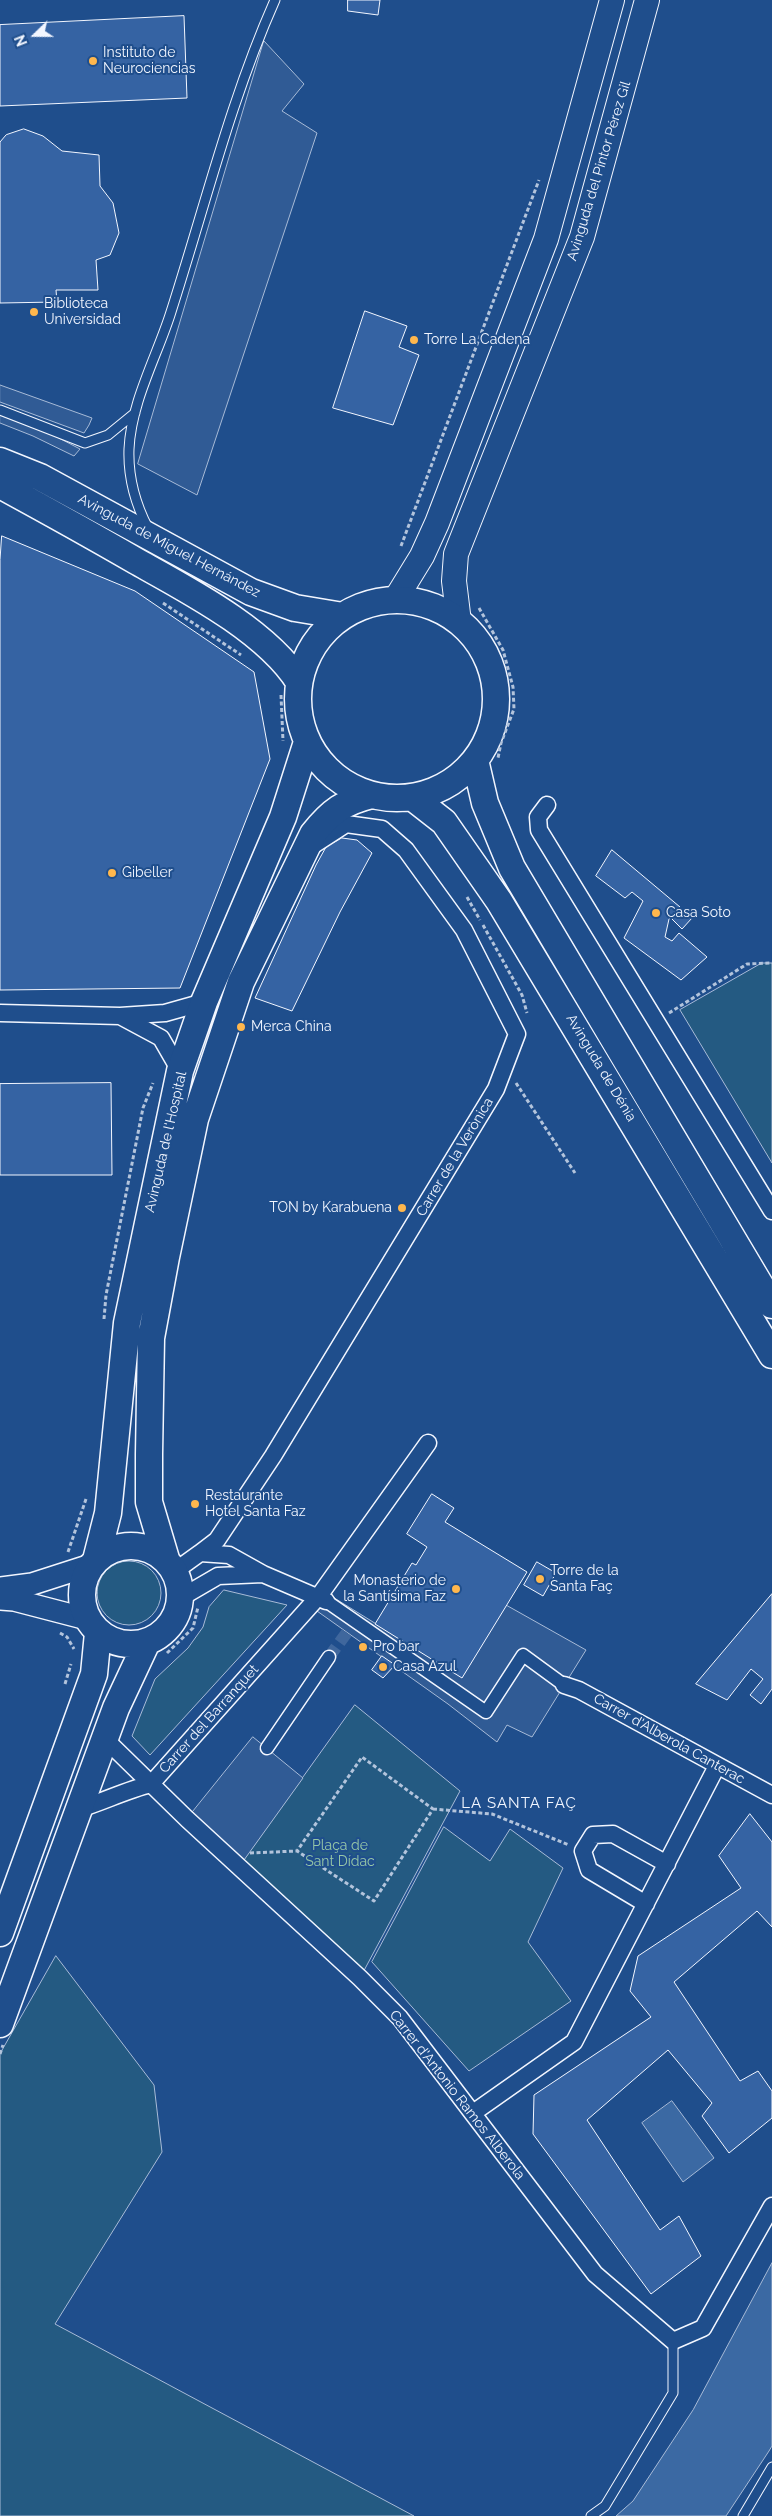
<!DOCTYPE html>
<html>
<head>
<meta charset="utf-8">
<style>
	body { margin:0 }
	#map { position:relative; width:772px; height:2516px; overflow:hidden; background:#1f4e8c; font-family:Raleway,sans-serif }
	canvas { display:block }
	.north { position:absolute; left:10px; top:10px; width:50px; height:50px; -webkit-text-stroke:4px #1f4e8c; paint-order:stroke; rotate:248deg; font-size:14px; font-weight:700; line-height:20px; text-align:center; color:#f2f6ff }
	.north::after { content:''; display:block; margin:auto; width:18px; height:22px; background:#f2f6ff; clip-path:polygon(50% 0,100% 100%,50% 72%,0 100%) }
</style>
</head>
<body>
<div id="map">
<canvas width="772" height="2516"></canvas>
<div class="north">N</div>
</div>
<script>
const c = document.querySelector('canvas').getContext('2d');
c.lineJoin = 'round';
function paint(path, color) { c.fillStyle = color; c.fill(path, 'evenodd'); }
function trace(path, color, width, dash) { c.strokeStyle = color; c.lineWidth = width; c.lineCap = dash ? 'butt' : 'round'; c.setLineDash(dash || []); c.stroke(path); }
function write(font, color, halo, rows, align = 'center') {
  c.font = font + ' Raleway,sans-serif'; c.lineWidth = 4; c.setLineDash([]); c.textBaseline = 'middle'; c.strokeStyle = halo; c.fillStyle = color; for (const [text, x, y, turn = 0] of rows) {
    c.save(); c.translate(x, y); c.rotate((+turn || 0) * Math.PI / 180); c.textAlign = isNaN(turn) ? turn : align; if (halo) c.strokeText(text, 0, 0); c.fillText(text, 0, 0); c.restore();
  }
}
const green = new Path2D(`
	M762,963H772V1163L680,1010Z
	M97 1593a32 32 0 1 1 64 0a32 32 0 1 1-64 0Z
	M224,1590L287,1605L150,1755L132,1736L155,1679L188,1648L203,1627L209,1607Z
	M355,1705L460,1791L360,1978L239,1867Z
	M444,1827L490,1861L510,1829L563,1868L528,1942L571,2001L469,2071L372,1962Z
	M56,1956L154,2085L162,2152L55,2324L414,2516H0V2054Z`);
const parking = new Path2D(`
	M264,41L304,84L282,111L317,133L197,495L138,464Z
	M0,385L92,418L89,425L84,433L0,402Z
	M0,415L55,436L80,449L74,456L33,436L0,423Z
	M331,1596L462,1677L506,1605L586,1650L532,1737L507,1725L497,1742L448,1704L317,1611Z
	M253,1737L303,1778L239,1867L187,1819Z`);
const water = new Path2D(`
	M672,2101L714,2158L683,2182L642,2123Z
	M772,2263V2446L769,2451L726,2516H616L633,2501L693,2410Z`);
const building = new Path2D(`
	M348,0H380L378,15L348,11Z
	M184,16L187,98L0,106V25Z
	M24,129L43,136L62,151L99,155L100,186L113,203L119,233L110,255L96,260L98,290H56L57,302L0,303V142L6,135Z
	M365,311L407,326L399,347L419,355L393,425L333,408Z
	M2,536L135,591L254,672L270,759L180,988L0,990V560Z
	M342,838L357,840L372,853L340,912L292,1011L255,998L316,865L326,847Z
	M612,850L680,907L669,919L665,937L672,941L679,933L707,957L681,980L624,938L643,901L632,892L625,898L596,876Z
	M681,909L692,918L682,929L672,919Z
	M111,1083L112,1175H0V1084Z
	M432,1494L454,1508L445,1522L527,1572L462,1678L375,1624L412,1563L416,1565L427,1547L407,1534Z
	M537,1562L556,1573L543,1596L524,1585Z
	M772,1594V1689L761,1704L750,1695L763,1679L751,1669L727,1700L696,1684Z
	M382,1656L395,1665L383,1678L372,1670Z
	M750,1814L772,1842V1927L757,1911L674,1982L740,2081L758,2071L772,2091V2118L729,2153L702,2116L712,2103L668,2050L587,2120L660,2230L679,2216L701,2256L651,2294L533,2134L534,2095L651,2017L630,1991L638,1956L741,1888L719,1856Z`);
const pedestrianTunnel = new Path2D(`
	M329,1657L348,1631`);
const path = new Path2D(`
	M401,546L539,180
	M163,603L241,655
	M479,608L503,650L513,687L514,709L501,743L498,758
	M281,695L283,741
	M467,897L480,920
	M483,925L522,995L527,1013
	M669,1013L747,964L772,963
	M516,1083L575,1173
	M104,1319L106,1295L143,1108L153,1083
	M68,1552L86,1499
	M60,1633L67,1637L74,1649
	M167,1653L193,1628L198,1607
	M65,1684L71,1664
	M433,1809L492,1814L569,1845
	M250,1853L297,1851L374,1901L433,1809L362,1757L297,1851
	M0,2054L3,2045`);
const service = new Path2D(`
	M0,410L85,443L108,435L135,413
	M148,528C135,503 128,477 129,449C131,403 156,358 170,315C204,210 230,101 275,0
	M591,2516L605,2506L673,2393V2341
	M743,2516L772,2467`);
const pedestrian = new Path2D(`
	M326,1601L486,1712L523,1655L564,1685
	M267,1748L329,1657`);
const minor = new Path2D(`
	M547,805L538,817L539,830L772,1211
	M0,1013L120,1016L165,1013L204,1002
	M120,1016L161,1038L180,1071
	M200,1553L217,1540L273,1456L496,1089L517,1034L464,930L406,850L382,829L346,824L312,846
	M175,1571L200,1553L229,1555L263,1574L326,1601
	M182,1597L218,1576L263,1574
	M564,1685L579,1690L772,1795
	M105,1739L187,1819L360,1978L400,2018L595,2274L673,2341L703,2328L772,2206
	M79,1809C103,1802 126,1790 151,1784L319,1596L428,1443
	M646,1904L589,1870L583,1851L593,1835L613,1834L667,1864
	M473,2113L574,2042L717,1766`);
const tertiary = new Path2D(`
	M0,1588L32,1584L91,1565
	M0,1599L14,1600L87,1619`);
const secondary = new Path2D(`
	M395,600L422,556L437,523L546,239L612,0
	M459,622L454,581L456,554L582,237L647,0`);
const primary = new Path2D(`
	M0,461L40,477L251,592L295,608L343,616
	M0,485C46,510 91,535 136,561C188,590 267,631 299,682
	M298 699a99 99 0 1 1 198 0a99 99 0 1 1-198 0Z
	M475,760L485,803L512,868L772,1305
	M412,797L444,822L499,901L772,1355
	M82 1595a49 49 0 1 1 98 0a49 49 0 1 1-98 0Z
	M166,1559L149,1502V1454L151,1338L166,1257L195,1119L241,982L313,834C331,811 344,802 372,795
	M96,1560L108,1513L127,1323L180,1071L204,1002L283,817L307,742
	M0,1933L94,1674L98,1633
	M0,2024L116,1708L146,1644`);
const markers = [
	[93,61,5,"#ffb74d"],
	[34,312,5,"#ffb74d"],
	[414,340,5,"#ffb74d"],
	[112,873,5,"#ffb74d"],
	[656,913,5,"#ffb74d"],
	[241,1027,5,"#ffb74d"],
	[402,1208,5,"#ffb74d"],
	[195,1504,5,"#ffb74d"],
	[540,1579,5,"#ffb74d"],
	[456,1589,5,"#ffb74d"],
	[363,1647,5,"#ffb74d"],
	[383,1667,5,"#ffb74d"]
];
const poiNames = [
	["Instituto de",103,53],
	["Neurociencias",103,69],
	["Biblioteca",44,304],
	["Universidad",44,320],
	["Torre La Cadena",424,340],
	["Gibeller",122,873],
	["Casa Soto",666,913],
	["Merca China",251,1027],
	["TON by Karabuena",392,1208,"right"],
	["Restaurante",205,1496],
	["Hotel Santa Faz",205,1512],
	["Torre de la",550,1571],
	["Santa Faç",550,1587],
	["Monasterio de",446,1581,"right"],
	["la Santísima Faz",446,1597,"right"],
	["Pro bar",373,1647],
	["Casa Azul",393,1667]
];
const streetNames = [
	["Avinguda del Pintor Pérez Gil",599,171,-73],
	["Avinguda de Miguel Hernández",169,546,28],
	["Avinguda de Dénia",601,1068,59],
	["Avinguda de l'Hospital",166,1142,-77],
	["Carrer de la Verònica",455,1157,-59],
	["Carrer del Barranquet",209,1719,-48],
	["Carrer d'Alberola Canterac",669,1739,29],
	["Carrer d'Antonio Ramos Alberola",457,2095,52]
];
const parkNames = [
	["Plaça de",340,1846],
	["Sant Dídac",340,1862]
];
const neighbourhoodNames = [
	["LA SANTA FAÇ",519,1803]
];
paint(green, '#245a82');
trace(green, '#a8bbd7', 1);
paint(parking, '#305b95');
trace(parking, '#a8bbd7', 1);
paint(water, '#3b69a3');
trace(water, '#a8bbd7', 1);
paint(building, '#3563a3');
trace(building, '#f2f6ff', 1);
trace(pedestrianTunnel, '#3f679d', 12, [12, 6]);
trace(service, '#f2f6ff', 11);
trace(pedestrian, '#f2f6ff', 15);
trace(minor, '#f2f6ff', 19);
trace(tertiary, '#f2f6ff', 24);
trace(secondary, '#f2f6ff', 26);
trace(primary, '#f2f6ff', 29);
trace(path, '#b3c4dc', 3, [4, 2.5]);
trace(service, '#1f4e8c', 9);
trace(pedestrian, '#1f4e8c', 12);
trace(minor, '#1f4e8c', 16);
trace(tertiary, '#1f4e8c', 21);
trace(secondary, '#1f4e8c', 24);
trace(primary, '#1f4e8c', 26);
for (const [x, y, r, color] of markers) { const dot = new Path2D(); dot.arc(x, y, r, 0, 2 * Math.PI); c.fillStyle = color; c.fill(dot); trace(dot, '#1f4e8c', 2); }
write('14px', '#f2f6ff', '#1f4e8c', poiNames, 'left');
write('14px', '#f2f6ff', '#1f4e8c', streetNames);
write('14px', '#97c8a6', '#1f4e8c', parkNames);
c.letterSpacing = '1px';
write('15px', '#f2f6ff', '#1f4e8c', neighbourhoodNames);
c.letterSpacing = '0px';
</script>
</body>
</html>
